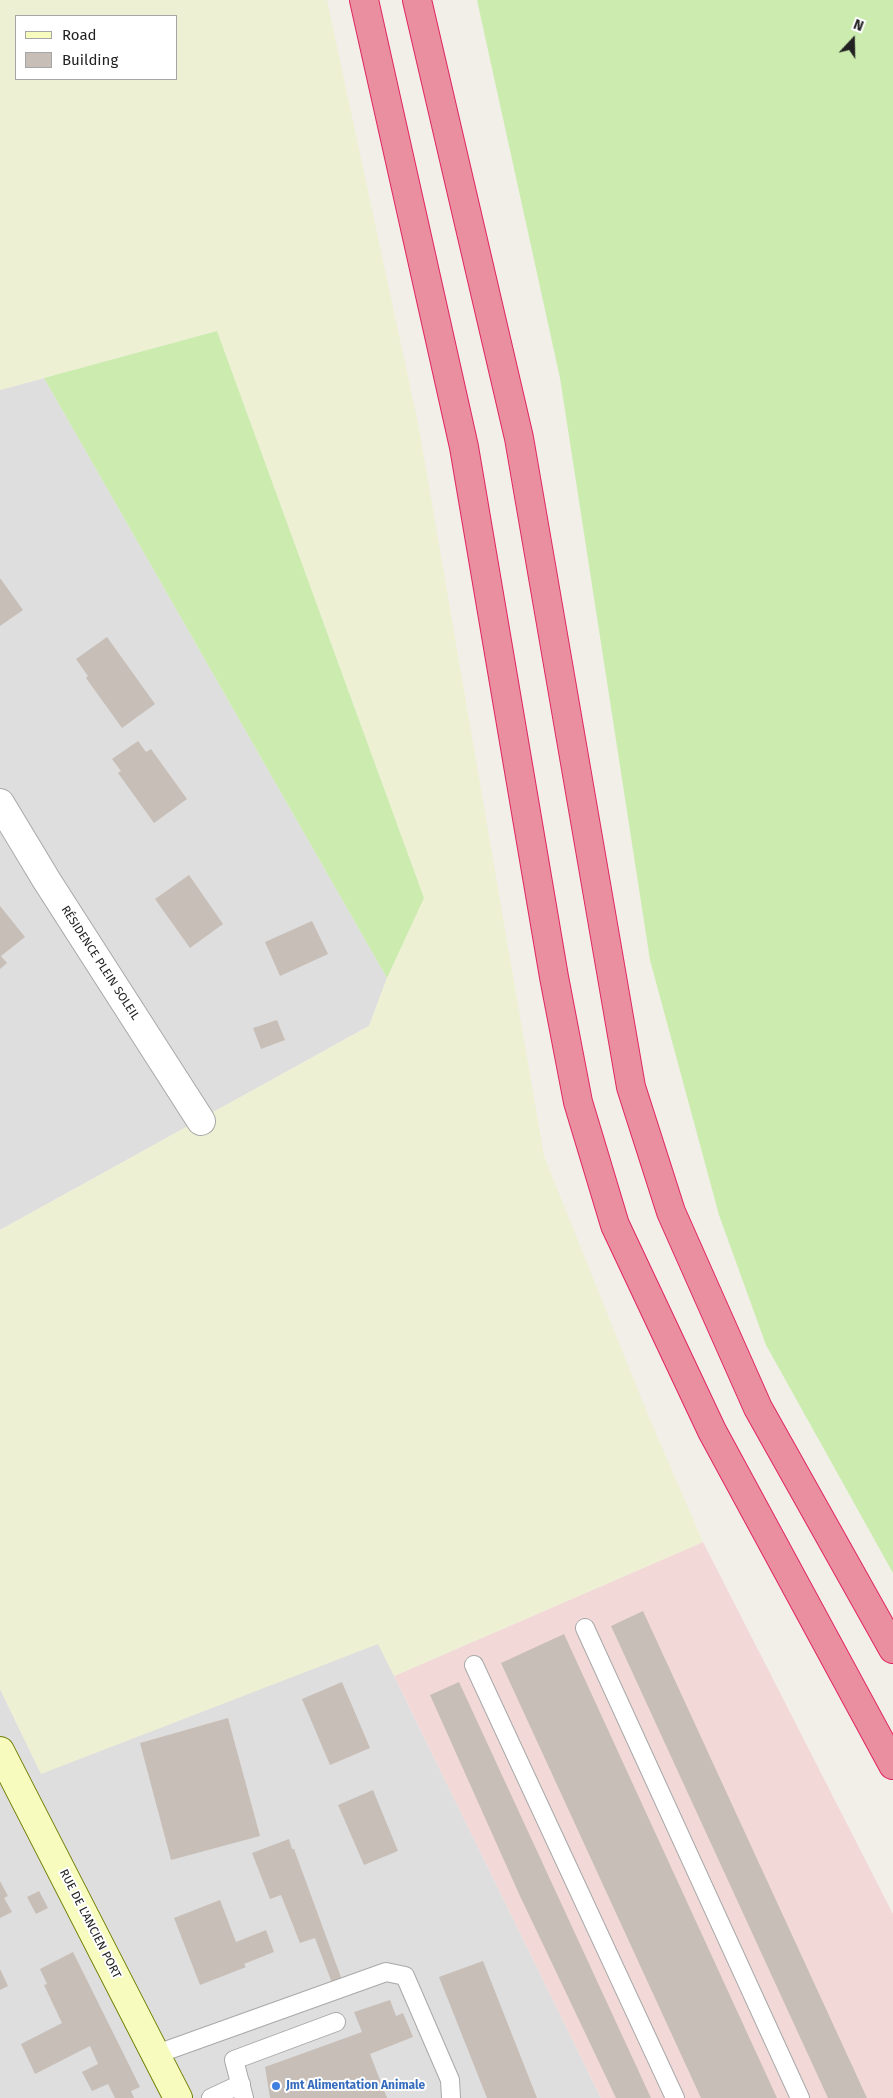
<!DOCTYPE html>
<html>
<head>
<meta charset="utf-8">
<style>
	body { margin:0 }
	#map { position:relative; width:893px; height:2098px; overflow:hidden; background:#f2efe8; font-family:"Fira Sans",sans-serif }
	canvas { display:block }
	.legend { position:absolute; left:15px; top:15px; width:162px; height:65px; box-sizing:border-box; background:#fff; border:1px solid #a6a6a6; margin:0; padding:6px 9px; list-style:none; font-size:15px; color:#212121 }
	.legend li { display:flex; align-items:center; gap:10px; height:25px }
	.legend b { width:25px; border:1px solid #a6a6a6 }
	.north { position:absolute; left:828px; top:15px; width:50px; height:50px; -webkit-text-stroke:4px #fff; paint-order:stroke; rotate:21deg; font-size:14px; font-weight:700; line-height:20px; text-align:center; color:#212121 }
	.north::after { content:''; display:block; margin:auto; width:18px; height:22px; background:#212121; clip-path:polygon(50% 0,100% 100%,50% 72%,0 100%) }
</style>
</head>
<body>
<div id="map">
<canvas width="893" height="2098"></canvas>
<ul class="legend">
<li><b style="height:6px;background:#f7fbbd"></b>Road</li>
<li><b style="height:14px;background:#c7beb7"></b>Building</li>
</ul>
<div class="north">N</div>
</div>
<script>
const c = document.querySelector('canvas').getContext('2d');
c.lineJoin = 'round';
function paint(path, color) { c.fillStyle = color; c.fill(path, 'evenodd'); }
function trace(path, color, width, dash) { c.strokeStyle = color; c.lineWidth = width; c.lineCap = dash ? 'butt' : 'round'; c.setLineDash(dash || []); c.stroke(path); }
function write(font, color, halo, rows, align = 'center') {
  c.font = font + ' "Fira Sans",sans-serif'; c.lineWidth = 4; c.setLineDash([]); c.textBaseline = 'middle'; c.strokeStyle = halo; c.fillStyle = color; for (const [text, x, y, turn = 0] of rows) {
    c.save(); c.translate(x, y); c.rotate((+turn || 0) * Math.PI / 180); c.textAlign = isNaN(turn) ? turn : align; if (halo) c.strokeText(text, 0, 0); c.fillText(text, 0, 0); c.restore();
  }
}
const residential = new Path2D(`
	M44,378L387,978L369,1026L0,1230V390Z
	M378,1643L601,2098H0V1689L41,1773Z`);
const commercial = new Path2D(`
	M703,1542L893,1914V2098H601L394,1676Z`);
const farmland = new Path2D(`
	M0,0H327L419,428L544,1156L648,1415L703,1542L394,1676L378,1644L41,1774L0,1689V1230L369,1026L387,978L424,898L217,331L0,390ZM16,16H176V79H16Z`);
const grass = new Path2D(`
	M477,0H893V1573L766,1345L719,1215L650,960L560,378Z
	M217,331L424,898L387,978L44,378Z`);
const building = new Path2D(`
	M0,578L23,610L0,626Z
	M107,637L155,704L122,728L86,678L88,676L76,659Z
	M138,741L146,752L151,749L187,799L154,823L118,773L121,771L112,759Z
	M189,875L223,924L190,948L155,899Z
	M0,906L25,937L1,956L7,963L0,969Z
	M312,921L328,954L280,976L265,942Z
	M277,1020L285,1040L261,1049L253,1028Z
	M643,1611L867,2098H828L611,1626Z
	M564,1634L777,2098H701L501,1663Z
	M342,1682L370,1748L330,1765L302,1699Z
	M459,1682L651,2098H616L520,1896L430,1695Z
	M228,1718L260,1836L171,1860L140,1743Z
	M373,1790L398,1851L364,1865L338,1805Z
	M289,1839L292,1849H294L342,1980L332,1983L315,1938L300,1943L281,1895L270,1899L252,1853Z
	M0,1881L8,1896L4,1898L12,1912L0,1918Z
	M39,1891L48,1908L36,1914L27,1897Z
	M220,1900L236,1942L266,1930L274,1952L244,1964L246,1967L200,1985L174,1918Z
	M73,1952L140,2087L131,2091L134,2098H115L108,2084L92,2091L82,2072L98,2064L90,2046L35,2074L21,2044L62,2023L44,1985L47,1984L40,1969Z
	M483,1961L537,2098H487L439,1977Z
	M0,1969L8,1986L0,1990Z
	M390,2000L396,2016L403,2013L413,2037L370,2054L387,2098H270L265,2067L362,2032L354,2012Z`);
const lane = new Path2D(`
	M585,1628L800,2098
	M474,1665L675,2098
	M157,2054L386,1972L405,1976L450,2080L451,2098
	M211,2098L241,2084
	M244,2098L234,2060L336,2022`);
const street = new Path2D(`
	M0,803L47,881L201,1121`);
const secondary = new Path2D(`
	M0,1751L178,2098`);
const highway = new Path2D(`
	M364,0L464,447L554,977L578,1102L615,1225L712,1431L893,1765
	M417,0L519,438L631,1087L671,1212L758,1408L893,1649`);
const markers = [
	[276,2086,5,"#3f7fe0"]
];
const streetNames = [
	["RÉSIDENCE PLEIN SOLEIL",100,963,57],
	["RUE DE L'ANCIEN PORT",90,1924,63]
];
const shopNames = [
	["Jmt Alimentation Animale",286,2086]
];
paint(residential, '#dfdede');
paint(commercial, '#f2d9d8');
paint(farmland, '#eef0d4');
paint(grass, '#cbecae');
paint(building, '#c7beb7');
trace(lane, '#a8a8a8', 20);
trace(street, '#a8a8a8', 30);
trace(secondary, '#6f7e03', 30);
trace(highway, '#df2662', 30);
trace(lane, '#fff', 18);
trace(street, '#fff', 28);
trace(secondary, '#f7fbbd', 28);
trace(highway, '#ea8f9f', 28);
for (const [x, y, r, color] of markers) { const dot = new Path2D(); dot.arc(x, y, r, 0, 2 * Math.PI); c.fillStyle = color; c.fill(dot); trace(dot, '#fff', 2); }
write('12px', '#212121', '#fff', streetNames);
write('bold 12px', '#366cbe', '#fff', shopNames, 'left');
</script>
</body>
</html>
